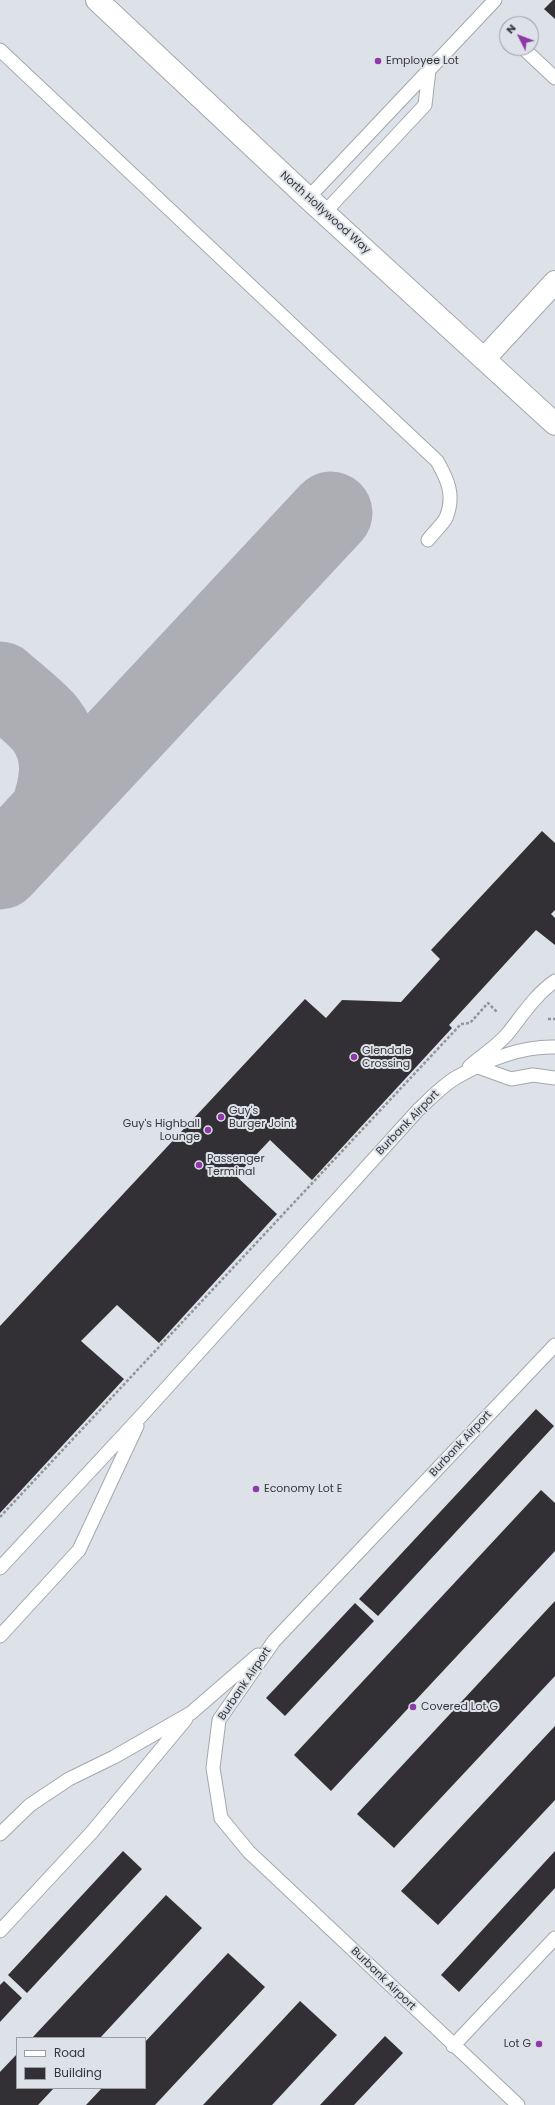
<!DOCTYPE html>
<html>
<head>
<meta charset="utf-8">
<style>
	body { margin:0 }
	#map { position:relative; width:555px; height:2105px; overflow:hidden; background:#dde1e8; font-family:Poppins,sans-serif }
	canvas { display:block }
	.legend { position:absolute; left:16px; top:2037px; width:130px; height:52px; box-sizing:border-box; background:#dde1e8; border:1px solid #9a9da2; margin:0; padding:5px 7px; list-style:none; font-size:12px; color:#353639 }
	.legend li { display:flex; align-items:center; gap:8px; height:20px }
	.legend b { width:20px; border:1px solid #9a9da2 }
	.north { position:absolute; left:499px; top:16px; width:40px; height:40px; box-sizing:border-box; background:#dde1e8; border:1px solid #9a9da2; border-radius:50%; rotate:312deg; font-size:11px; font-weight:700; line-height:16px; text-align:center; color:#353639 }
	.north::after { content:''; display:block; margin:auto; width:14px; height:18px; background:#8e39a7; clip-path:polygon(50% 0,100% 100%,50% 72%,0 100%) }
</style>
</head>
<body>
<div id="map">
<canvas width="555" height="2105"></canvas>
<ul class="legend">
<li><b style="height:5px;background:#fff"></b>Road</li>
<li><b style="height:11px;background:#333035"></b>Building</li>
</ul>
<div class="north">N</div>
</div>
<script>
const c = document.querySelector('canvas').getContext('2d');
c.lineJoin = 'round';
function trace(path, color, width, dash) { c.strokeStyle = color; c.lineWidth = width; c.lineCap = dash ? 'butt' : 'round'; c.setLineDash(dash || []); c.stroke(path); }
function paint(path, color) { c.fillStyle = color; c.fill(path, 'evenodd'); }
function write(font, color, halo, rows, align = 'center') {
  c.font = font + ' Poppins,sans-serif'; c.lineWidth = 4; c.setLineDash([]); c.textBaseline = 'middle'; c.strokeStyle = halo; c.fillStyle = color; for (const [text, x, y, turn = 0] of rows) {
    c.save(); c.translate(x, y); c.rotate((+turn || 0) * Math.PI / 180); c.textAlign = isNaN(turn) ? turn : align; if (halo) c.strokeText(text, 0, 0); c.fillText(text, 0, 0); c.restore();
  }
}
const taxiway = new Path2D(`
	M0,683C13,695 36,712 46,725C67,753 62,783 51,813
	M0,868L331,513`);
const building = new Path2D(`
	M553,0H555V19L544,9Z
	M542,831L555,843V910L551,914L555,918V945L536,930L449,1025L452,1028L312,1180L270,1140L255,1156L236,1176L277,1214L159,1343L117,1305L81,1341L124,1379L0,1513V1326L305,999L326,1018L342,1000L401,1002L440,959L431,950Z
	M536,1409L554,1426L378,1616L359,1599Z
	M541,1490L555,1503V1551L331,1791L294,1755Z
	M555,1601V1676L394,1848L357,1814Z
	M355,1603L374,1621L285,1716L266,1698Z
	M555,1726V1800L438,1925L401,1891Z
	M123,1851L142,1869L27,1993L8,1975Z
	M555,1851V1888L459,1992L441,1975Z
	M166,1895L202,1928L100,2038H32Z
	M228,1953L265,1987L155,2105H86L102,2088H145V2042Z
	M4,1981L22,1998L0,2022V1985Z
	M300,2001L337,2035L272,2105H203Z
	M385,2036L403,2053L354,2105H320Z
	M17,2054V2088H54L38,2105H0V2072Z`);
const path = new Path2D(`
	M548,1019H555
	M0,1517L461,1024L470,1023L488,1003L497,1012`);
const service = new Path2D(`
	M523,48L555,78
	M0,50L437,461C448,480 455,496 446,518C442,525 433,533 428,540
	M308,198L429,70
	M325,212L425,105L429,70L495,0
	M469,1067C481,1056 499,1045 509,1032C523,1014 536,994 555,981
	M478,1067L511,1079L533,1075L555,1078
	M0,1568L143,1414L419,1109C431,1098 443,1085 457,1077C485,1061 521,1046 555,1047
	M0,1636L79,1550L137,1426
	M0,1834L30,1805L69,1779L114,1757L191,1713L258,1655
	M0,1931L92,1832L186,1719
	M453,2046L555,1938
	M518,2105L249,1852L221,1818L213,1768L219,1720L274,1641L555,1345`);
const minor = new Path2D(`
	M484,359L555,282`);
const secondary = new Path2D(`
	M97,0L308,198L555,424`);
const markers = [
	[378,61,4,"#8e39a7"],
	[354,1057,4,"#8e39a7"],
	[221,1117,4,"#8e39a7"],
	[208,1130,4,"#8e39a7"],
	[199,1165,4,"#8e39a7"],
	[256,1489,4,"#8e39a7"],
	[413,1707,4,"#8e39a7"],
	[539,2044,4,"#8e39a7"]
];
const poiNames = [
	["Employee Lot",386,61],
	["Glendale",362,1051],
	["Crossing",362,1064],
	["Guy's",229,1111],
	["Burger Joint",229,1124],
	["Guy's Highball",200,1124,"right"],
	["Lounge",200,1137,"right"],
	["Passenger",207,1159],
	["Terminal",207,1172],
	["Economy Lot E",264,1489],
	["Covered Lot G",421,1707],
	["Lot G",531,2044,"right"]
];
const streetNames = [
	["North Hollywood Way",325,213,42],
	["Burbank Airport",408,1123,-46],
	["Burbank Airport",461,1444,-47],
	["Burbank Airport",245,1684,-56],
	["Burbank Airport",383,1979,44]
];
trace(taxiway, '#acaeb4', 83);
paint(building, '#333035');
trace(service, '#a3a7ae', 15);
trace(minor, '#a3a7ae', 24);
trace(secondary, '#a3a7ae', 24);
trace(path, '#92959a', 2.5, [3, 2]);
trace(service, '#fff', 13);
trace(minor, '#fff', 22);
trace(secondary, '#fff', 22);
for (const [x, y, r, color] of markers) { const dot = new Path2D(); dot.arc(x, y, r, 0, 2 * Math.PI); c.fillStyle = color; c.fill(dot); trace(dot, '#dde1e8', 1.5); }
write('11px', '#353639', '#dde1e8', poiNames, 'left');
write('11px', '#353639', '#dde1e8', streetNames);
</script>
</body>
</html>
